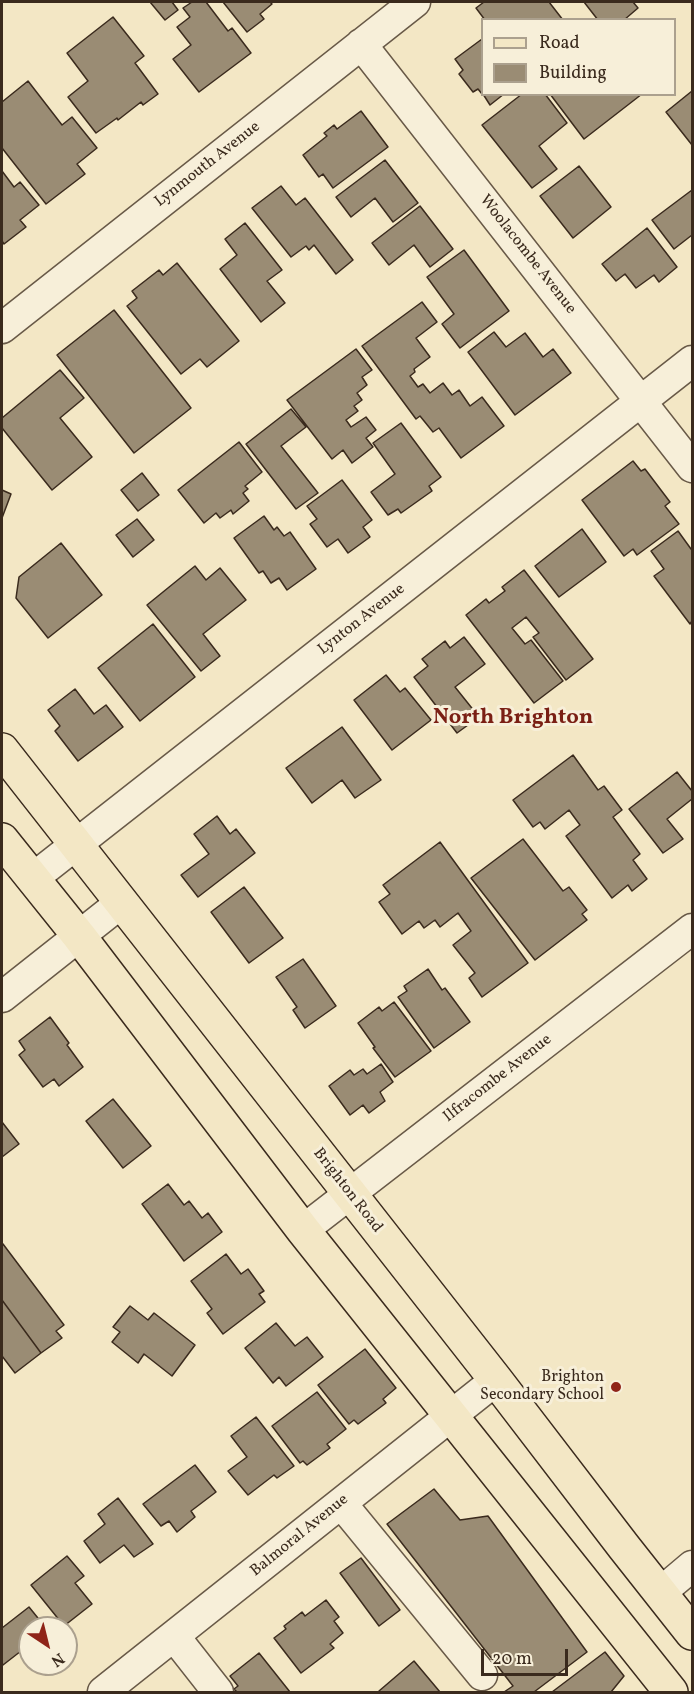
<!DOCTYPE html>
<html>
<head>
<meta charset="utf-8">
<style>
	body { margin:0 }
	#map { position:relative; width:694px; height:1694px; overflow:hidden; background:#f3e7c5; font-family:Vollkorn,serif }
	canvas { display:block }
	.frame { position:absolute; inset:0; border:3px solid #3a2a1d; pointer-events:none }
	.legend { position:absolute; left:481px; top:18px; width:195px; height:78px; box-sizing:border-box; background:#f7efd9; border:2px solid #aba08e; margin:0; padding:8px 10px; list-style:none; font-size:18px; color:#3a2a1d }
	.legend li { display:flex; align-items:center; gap:12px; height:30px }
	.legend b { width:30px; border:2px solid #aba08e }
	.north { position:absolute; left:18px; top:1616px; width:60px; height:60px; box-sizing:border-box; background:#f7efd9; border:2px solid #aba08e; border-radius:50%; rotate:145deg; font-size:16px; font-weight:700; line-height:24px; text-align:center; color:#3a2a1d }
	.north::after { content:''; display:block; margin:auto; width:21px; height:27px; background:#8f2418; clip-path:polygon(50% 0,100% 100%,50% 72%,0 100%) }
	.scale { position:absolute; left:481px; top:1649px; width:87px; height:27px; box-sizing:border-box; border:3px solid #3a2a1d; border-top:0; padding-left:8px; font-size:18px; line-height:21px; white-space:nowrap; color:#3a2a1d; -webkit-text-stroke:4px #f7efd9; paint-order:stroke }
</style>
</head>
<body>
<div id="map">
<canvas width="694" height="1694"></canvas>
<div class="frame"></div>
<ul class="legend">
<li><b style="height:8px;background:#f3e7c5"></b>Road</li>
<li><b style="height:16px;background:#9a8c74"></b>Building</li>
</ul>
<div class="north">N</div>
<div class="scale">20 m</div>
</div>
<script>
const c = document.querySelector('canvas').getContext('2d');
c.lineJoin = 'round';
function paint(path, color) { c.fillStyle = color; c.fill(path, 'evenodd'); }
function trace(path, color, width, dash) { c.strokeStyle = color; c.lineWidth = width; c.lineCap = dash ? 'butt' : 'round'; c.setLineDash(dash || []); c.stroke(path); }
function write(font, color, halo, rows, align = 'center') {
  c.font = font + ' Vollkorn,serif'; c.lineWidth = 6; c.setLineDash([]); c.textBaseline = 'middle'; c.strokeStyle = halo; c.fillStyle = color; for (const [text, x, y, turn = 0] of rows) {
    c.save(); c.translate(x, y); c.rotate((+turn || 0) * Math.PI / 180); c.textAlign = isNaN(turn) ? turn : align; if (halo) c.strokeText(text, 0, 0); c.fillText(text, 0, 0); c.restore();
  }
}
const building = new Path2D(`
	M150,2H172L178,10L165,20Z
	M192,2H206L228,31L232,28L251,53L199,92L173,59L191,45L177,27L190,17L183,8Z
	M223,2H270L272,4L260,14L264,19L247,32Z
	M484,2H549L563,20H485L476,8Z
	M584,2H633L638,8L624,20H598Z
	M113,17L144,56L135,63L158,94L143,105L141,102L118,120L117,118L96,133L68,97L88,81L67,53Z
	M482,39V94L478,89L473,92L459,74L463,70L455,59Z
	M28,81L62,125L72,117L97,148L77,164L85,174L46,204L2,148V102Z
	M692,91V145L666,112Z
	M483,94H504L490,105Z
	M522,94H545L567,123L539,146L557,169L532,188L482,125Z
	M550,94H642L584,139Z
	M361,111L388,147L333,188L323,174L319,177L303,155L327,136L324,133L334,125L337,129Z
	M385,160L418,203L393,222L375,198L351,217L336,197Z
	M579,166L611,207L573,238L540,196Z
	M2,171L14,187L20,182L39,205L20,220L26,227L4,244L2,241Z
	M281,186L296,205L305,198L353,260L336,274L314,245L309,250L306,246L291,257L252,208Z
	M692,190V235L674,249L652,220Z
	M420,206L453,249L430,267L414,245L389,265L372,243Z
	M245,223L282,270L267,281L285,303L261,322L220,269L237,255L225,239Z
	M647,228L677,267L659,282L654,275L636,288L625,274L616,281L602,264Z
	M464,250L509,311L460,348L442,324L454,314L427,277Z
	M177,263L239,341L207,367L200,359L181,374L127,306L137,298L132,291L159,270L163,275Z
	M422,302L437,322L416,338L430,357L414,369L415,372L410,376L418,387L423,384L430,393L443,383L452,395L459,390L470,406L482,397L504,426L461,458L439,428L433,432L420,416L416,419L362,346Z
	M114,310L191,408L134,453L57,355Z
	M494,332L506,347L525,333L543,357L553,349L571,373L515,415L468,352Z
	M356,349L372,370L362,377L367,385L357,393L362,400L354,406L358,411L346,420L351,427L366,417L376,430L366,438L373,447L352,463L343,450L332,459L287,400Z
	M60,370L84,398L60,418L92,457L52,490L2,428V418Z
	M291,409L306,427L281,446L318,493L296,509L246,444Z
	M401,423L441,477L429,486L432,491L401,513L398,509L388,515L371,492L395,474L373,443Z
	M239,442L262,472L245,486L248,489L243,493L249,501L233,514L231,510L220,518L216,513L204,523L178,490Z
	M633,461L641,471L645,469L670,502L665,506L679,524L637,555L633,549L624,556L582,500Z
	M142,473L159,495L138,511L121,490Z
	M342,480L372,520L363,527L370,537L348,553L338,539L327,547L310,524L317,519L307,506Z
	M2,490L11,494L2,518Z
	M264,516L274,530L277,527L284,536L290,532L316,569L287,590L279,578L271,583L263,571L259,573L234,538Z
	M137,519L154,540L133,557L116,535Z
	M582,529L606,562L559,597L535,566Z
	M678,531L691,549L692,548V621L690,624L654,576L664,569L651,551Z
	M61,543L102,595L48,638L16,598L19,577Z
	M195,566L206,580L220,568L246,600L203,634L220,656L201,671L147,605Z
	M524,570L593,659L566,680L533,637L539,633L526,617L512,628L525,644L531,640L563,681L534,703L466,615L486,599L489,603L505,591L502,587Z
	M153,624L195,677L140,721L98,668Z
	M464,637L485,664L455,687L479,717L457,733L414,677L428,666L422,659L445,641L450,648Z
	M386,675L400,692L405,688L431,720L392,750L354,700Z
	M75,689L94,714L106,705L123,727L78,761L55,731L60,726L48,710Z
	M342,727L381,780L355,798L342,780L312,803L286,768Z
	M573,755L598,790L604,786L622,810L613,817L640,854L633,860L647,879L632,891L628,885L612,898L566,836L580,825L569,810L545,829L540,822L533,827L513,800Z
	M677,772L692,791V799L667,819L683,839L663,853L629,809Z
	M217,816L230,834L236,829L255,853L198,897L181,875L209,854L194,834Z
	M523,839L563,891L569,887L587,910L582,914L587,920L535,960L471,878Z
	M440,842L528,963L482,997L469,978L475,973L453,945L471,931L458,913L440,927L435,920L424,928L419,921L402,934L379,902L390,894L383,885Z
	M244,887L283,938L249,963L211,912Z
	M303,959L336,1006L305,1028L293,1010L297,1007L276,977Z
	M428,969L442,990L445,988L470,1022L434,1048L398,997L407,991L404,986Z
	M394,1002L431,1051L395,1077L373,1048L375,1047L358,1023L379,1007L382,1011Z
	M50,1017L69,1043L67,1045L83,1067L59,1086L54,1079L43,1087L19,1055L25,1050L19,1041Z
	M381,1064L393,1082L380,1092L385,1101L369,1113L363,1105L350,1115L329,1086L350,1070L354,1075L363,1069L367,1074Z
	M113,1099L151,1146L123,1168L86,1121Z
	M2,1122L19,1144L2,1157Z
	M168,1184L184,1205L189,1201L202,1218L208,1213L222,1232L184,1261L142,1204Z
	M3,1244L64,1325L56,1331L62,1338L41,1353L2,1300V1246Z
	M226,1254L241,1274L248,1269L264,1291L259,1294L265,1302L223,1334L207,1313L212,1309L191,1281Z
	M2,1300L41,1353L15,1373L2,1356Z
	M130,1306L148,1320L154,1313L195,1345L172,1376L144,1354L138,1363L112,1342L120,1332L113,1327Z
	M276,1323L295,1346L307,1337L323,1357L286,1386L279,1377L273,1383L245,1348Z
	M365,1349L396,1388L383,1399L386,1403L358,1424L354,1420L349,1424L318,1385Z
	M317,1392L346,1429L327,1444L330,1448L307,1465L303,1461L300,1463L272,1426Z
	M256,1417L294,1466L277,1478L274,1475L248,1495L228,1471L247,1457L231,1436Z
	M195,1465L216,1492L191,1511L195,1517L177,1532L169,1521L161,1526L143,1504Z
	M434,1489L460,1520L488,1516L587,1652L534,1692H504L513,1686L387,1524Z
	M118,1498L153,1544L134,1557L124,1545L100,1563L84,1541L105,1524L98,1514Z
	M67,1556L84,1576L75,1583L92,1604L64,1626L31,1585Z
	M361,1558L400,1610L379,1626L340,1573Z
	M326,1600L339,1617L334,1621L343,1633L330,1644L334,1648L301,1673L274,1638L286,1629L284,1626L302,1612L305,1616Z
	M29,1607L46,1628H30V1644L3,1665L2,1663V1628Z
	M605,1652L624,1676L611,1692H552Z
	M259,1653L290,1692H237L234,1689L238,1686L230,1676Z
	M414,1661L440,1692H380L379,1691Z`);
const minor = new Path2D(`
	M361,44L692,467
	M2,328L415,2
	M32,879L692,361
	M2,997L122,902
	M303,1230L692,929
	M341,1503L482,1675
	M660,1593L692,1566
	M174,1636L218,1692
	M103,1692L496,1380`);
const major = new Path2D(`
	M2,750L496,1380L624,1547L692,1633
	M2,840L79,936L303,1230L671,1692`);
const markers = [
	[616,1387,6,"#8f2418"]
];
const streetNames = [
	["Lynmouth Avenue",208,165,-38],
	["Woolacombe Avenue",527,255,52],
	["Lynton Avenue",362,620,-38],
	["Ilfracombe Avenue",498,1079,-38],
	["Brighton Road",347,1191,52],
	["Balmoral Avenue",300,1536,-39]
];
const poiNames = [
	["Brighton",604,1378],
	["Secondary School",604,1396]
];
const districtNames = [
	["North Brighton",513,719]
];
paint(building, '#9a8c74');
trace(building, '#3a2a1d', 1.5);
trace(minor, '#685947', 33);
trace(major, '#3a2a1d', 36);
trace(minor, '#f7efd9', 30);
trace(major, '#f3e7c5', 33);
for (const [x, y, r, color] of markers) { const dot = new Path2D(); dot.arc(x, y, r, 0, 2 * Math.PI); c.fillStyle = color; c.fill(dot); trace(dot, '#f7efd9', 2); }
write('16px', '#3a2a1d', '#f7efd9', streetNames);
write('16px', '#3a2a1d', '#f7efd9', poiNames, 'right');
write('bold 22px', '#7a1f14', '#f7efd9', districtNames);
</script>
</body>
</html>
